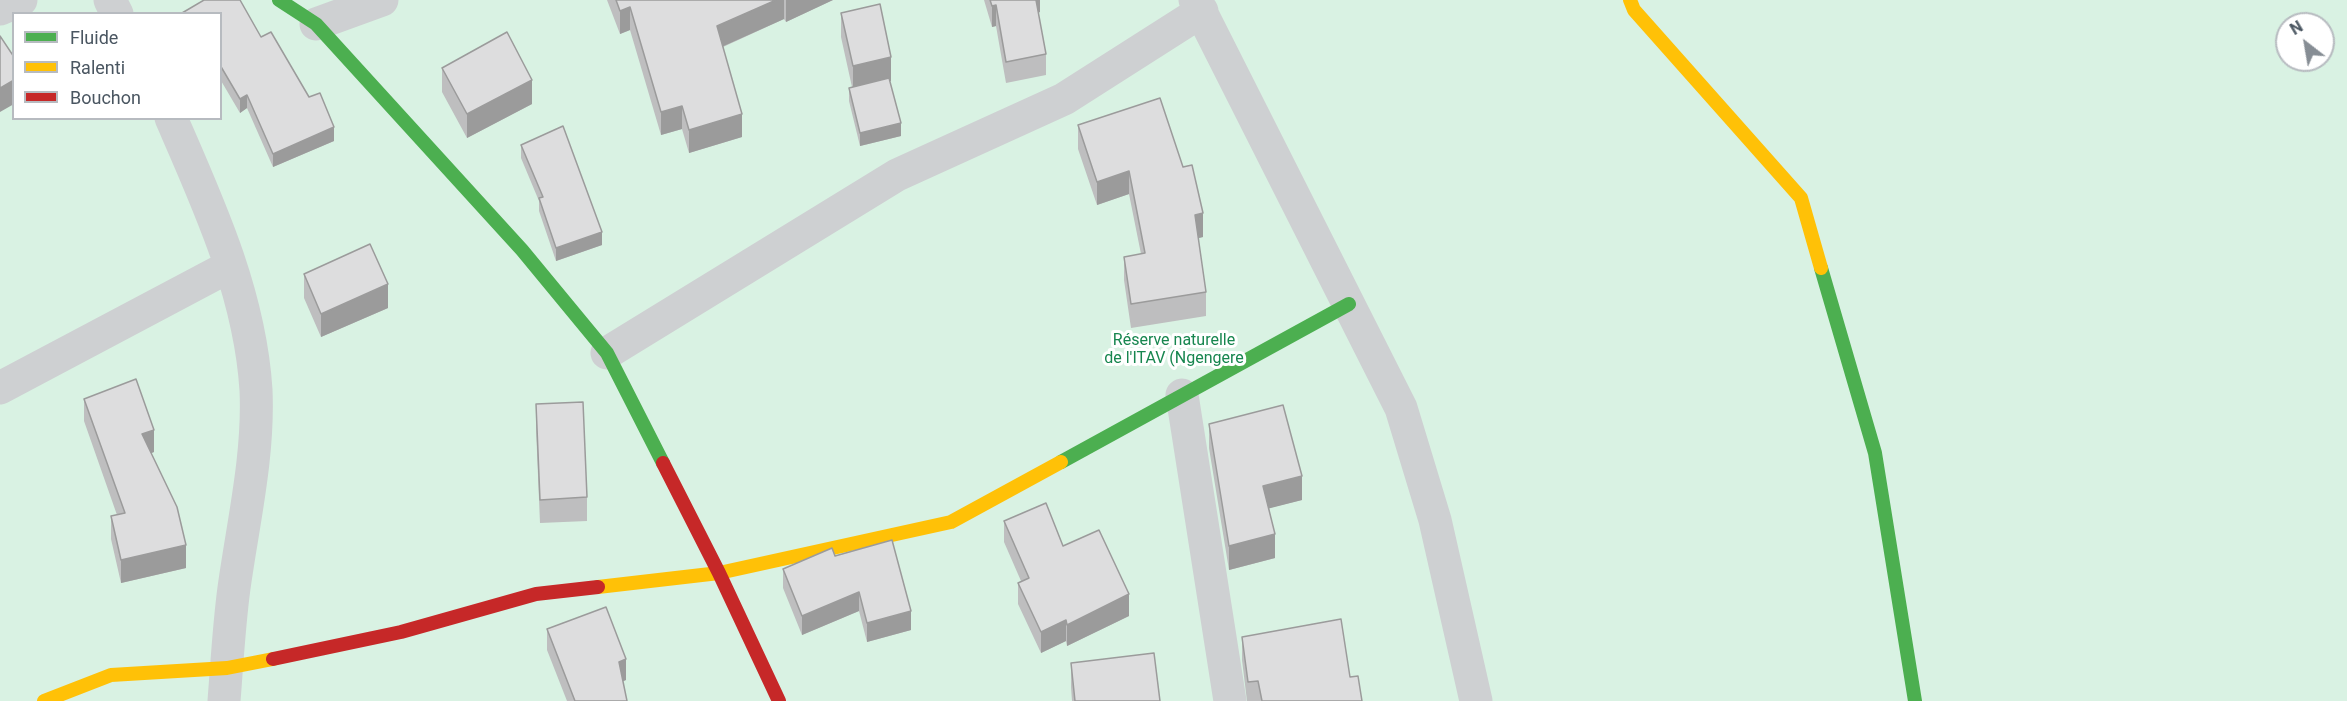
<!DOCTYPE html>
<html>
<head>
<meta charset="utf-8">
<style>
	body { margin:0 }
	#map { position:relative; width:2347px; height:701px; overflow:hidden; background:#f4f4f4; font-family:Roboto,sans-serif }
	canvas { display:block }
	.legend { position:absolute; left:12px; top:12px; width:210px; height:108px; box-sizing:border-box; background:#fff; border:2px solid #b7bbc0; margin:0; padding:8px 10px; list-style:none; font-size:18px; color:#4a5661 }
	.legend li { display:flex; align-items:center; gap:12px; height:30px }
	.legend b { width:30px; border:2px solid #b7bbc0 }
	.north { position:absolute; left:2275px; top:12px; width:60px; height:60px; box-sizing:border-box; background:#fff; border:2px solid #b7bbc0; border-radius:50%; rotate:329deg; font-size:16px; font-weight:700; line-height:24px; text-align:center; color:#4a5661 }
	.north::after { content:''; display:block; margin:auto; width:21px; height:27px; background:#868d94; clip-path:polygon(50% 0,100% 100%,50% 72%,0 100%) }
</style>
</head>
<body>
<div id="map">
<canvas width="2347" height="701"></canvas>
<ul class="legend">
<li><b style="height:8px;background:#4caf50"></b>Fluide</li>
<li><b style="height:8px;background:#ffc107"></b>Ralenti</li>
<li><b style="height:8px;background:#c62828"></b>Bouchon</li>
</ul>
<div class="north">N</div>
</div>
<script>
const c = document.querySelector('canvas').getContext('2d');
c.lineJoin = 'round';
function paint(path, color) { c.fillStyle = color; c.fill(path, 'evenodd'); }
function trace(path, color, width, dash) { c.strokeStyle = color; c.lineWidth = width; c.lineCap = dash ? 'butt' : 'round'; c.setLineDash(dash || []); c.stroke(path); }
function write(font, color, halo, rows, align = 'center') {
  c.font = font + ' Roboto,sans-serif'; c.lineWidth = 6; c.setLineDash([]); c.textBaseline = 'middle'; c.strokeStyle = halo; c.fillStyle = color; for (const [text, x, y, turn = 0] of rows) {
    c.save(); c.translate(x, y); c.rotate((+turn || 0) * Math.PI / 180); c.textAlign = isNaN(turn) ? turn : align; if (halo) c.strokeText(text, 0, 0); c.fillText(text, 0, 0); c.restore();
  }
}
const green = new Path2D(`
	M0,0H2347V701H0ZM14,14H220V118H14ZM2287,24H2323V60H2287Z`);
const street = new Path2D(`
	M110,0L117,14
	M1195,0L1401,408L1435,520L1476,701
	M0,9L21,0
	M316,24L382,0
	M171,118C209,205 250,294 256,390C259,456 243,523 234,588C229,625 227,663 224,701
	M607,353L897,175L1064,99L1202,11
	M0,388L230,266
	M1182,395L1230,701`);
const fast = new Path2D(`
	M279,0L316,24L522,250L607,353L663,463
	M1821,268L1875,453L1915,701
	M1061,462L1349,304`);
const slow = new Path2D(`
	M1630,0L1634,10L1801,198L1821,268
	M598,587L719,573L951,522L1061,462
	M44,701L111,675L227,668L273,659`);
const jam = new Path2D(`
	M663,463L719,573L779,701
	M273,659L401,632L536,594L598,587`);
const wall = new Path2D(`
	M607,0H833L786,22L784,19L723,47L742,137L689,153L682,129L661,135L630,30L620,34Z
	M984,0H1040V12L1038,13L1046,54V75L1006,83L996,26L992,27Z
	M841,13L891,81H890L901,136L860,146L849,101V88L852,87L841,37Z
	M220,14L261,37L334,141L273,167L247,108L240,113L220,79Z
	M442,68L532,104L467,138L442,92Z
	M1078,125L1203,237L1198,238L1206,292V316L1131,328L1124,280V257L1141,254L1129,194L1097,205L1078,149Z
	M521,145L602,245L556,261L539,211V201L521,158Z
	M304,274L388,308L321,337L304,298Z
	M84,399L154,452L151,453L186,568L121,583L111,539V516L117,515L84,421Z
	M536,404L587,497V521L540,523L536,428Z
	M1209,424L1302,500L1269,508L1275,558L1229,570L1209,448Z
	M1004,521L1063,546L1129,616L1067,646L1066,641L1041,653L1018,604V583L1021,581L1004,542Z
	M835,556L911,630L867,642L859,611L802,635L783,588V569Z
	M547,629L626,680L623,681L627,701H567L547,650Z
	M1242,637L1350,677L1362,701H1247L1242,660Z
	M1071,663L1160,701H1072L1071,687Z`);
const shadedWall = new Path2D(`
	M776,0H784V19L717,49V26Z
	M786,0H833L786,22Z
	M1034,0H1040V12L1034,14Z
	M996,5V26L992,27V6Z
	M630,7V30L620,34V11Z
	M891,57V81L853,90V66Z
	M14,80V104L0,112V88Z
	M532,80V104L467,138V114Z
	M247,95V108L240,113V99Z
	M682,106V129L661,135V112Z
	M742,114V137L689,153V130Z
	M901,123V136L860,146V133Z
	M334,127V141L273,167V154Z
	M1129,171V194L1097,205V182Z
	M1203,213V237L1195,239V215Z
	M602,232V245L556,261V248Z
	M388,284V308L321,337V314Z
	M154,430V452L142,457V434Z
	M1302,476V500L1263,510V486Z
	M1275,534V558L1229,570V546Z
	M186,545V568L121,583V560Z
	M859,592V611L802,635V616Z
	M1129,594V616L1067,646V625Z
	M911,611V630L867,642V623Z
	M1066,620V641L1041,653V632Z
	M626,659V680L619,683V662Z`);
const building = new Path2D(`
	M204,0H240L261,37L271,32L309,97L320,93L334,127L273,154L247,95L240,99L220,65V14H183L182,13Z
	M616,0H776L717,26L742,114L689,130L682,106L661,112L630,7L620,11Z
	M990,0H1036L1046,54L1006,62L996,5L992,6Z
	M880,4L891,57L853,66L841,13Z
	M507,32L532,80L467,114L442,68Z
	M0,36L14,57V80L0,88Z
	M889,78L901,123L860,133L849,88Z
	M1160,98L1183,167L1192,165L1203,213L1195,215L1206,292L1131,304L1124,257L1145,253L1129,171L1097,182L1078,125Z
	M563,126L602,232L556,248L539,198L543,197L521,145Z
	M370,244L388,284L321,314L304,274Z
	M136,379L154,430L142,434L177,507L186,545L121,560L111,516L125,513L84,399Z
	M583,402L587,497L540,500L536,404Z
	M1283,405L1302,476L1263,486L1275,534L1229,546L1209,424Z
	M1046,503L1063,546L1099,530L1129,594L1067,625L1066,620L1041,632L1018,583L1029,578L1004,521Z
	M892,540L911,611L867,623L859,592L802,616L783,569L832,548L835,556Z
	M606,607L626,659L619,662L627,701H575L547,629Z
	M1341,619L1350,677L1358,676L1362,701H1262L1258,681L1248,682L1242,637Z
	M1154,653L1160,701H1075L1071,663Z`);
const parkNames = [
	["Réserve naturelle",1174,341],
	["de l'ITAV (Ngengere",1174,359]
];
paint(green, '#d9f2e3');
trace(street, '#ced0d2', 33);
trace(fast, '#4caf50', 14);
trace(slow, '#ffc107', 14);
trace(jam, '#c62828', 14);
paint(wall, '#bebebf');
paint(shadedWall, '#9b9b9b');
paint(building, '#ddddde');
trace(building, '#9b9b9b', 1.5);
write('16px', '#17864f', '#fff', parkNames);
</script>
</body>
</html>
